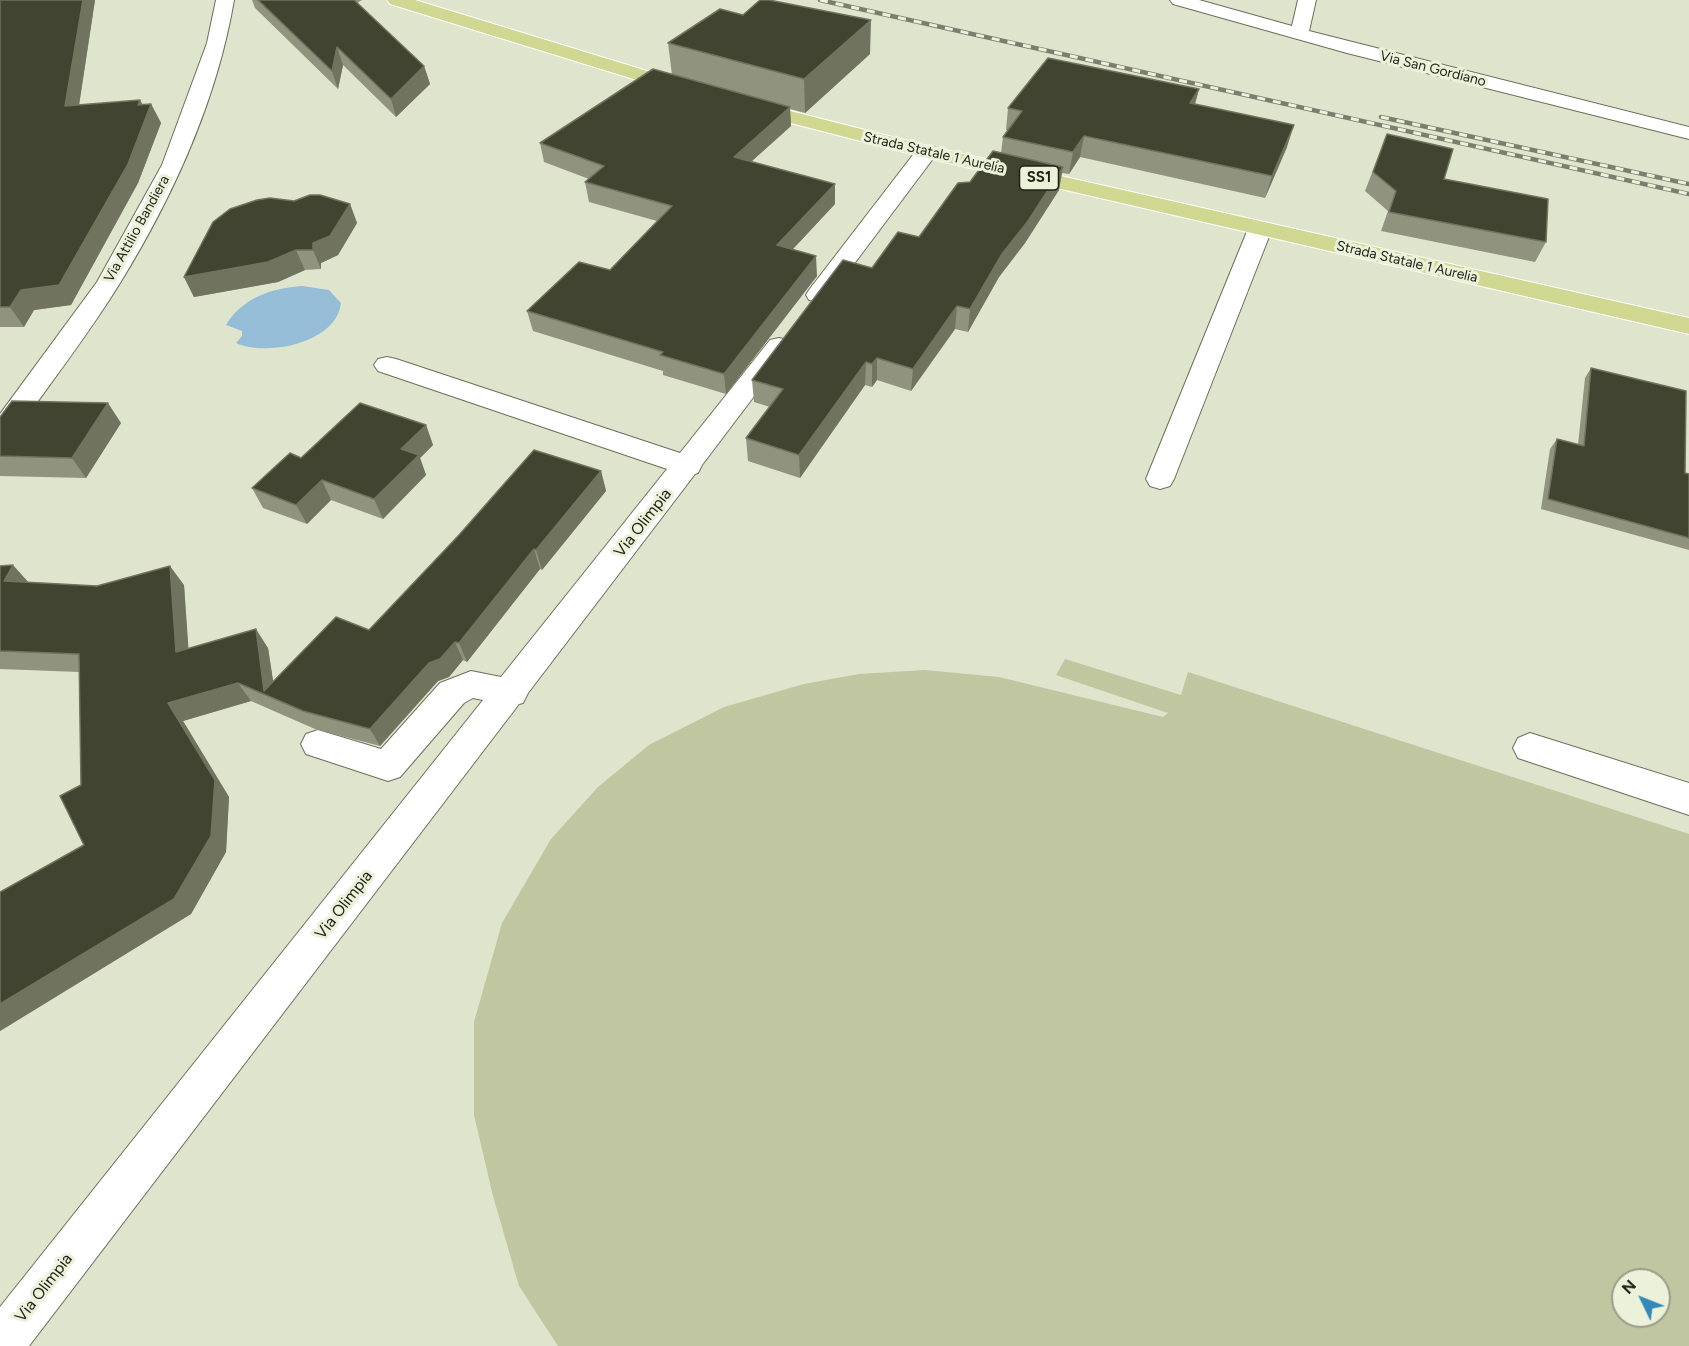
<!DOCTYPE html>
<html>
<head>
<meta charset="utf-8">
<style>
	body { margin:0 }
	#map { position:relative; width:1689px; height:1346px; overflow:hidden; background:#dfe4cc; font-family:Figtree,sans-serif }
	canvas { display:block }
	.north { position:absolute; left:1611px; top:1268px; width:60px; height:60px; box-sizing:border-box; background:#ecf1d9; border:2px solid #9a9d8b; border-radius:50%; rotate:313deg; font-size:16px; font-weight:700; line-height:24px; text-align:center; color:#1e2017 }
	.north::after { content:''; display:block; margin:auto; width:21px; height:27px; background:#3488b8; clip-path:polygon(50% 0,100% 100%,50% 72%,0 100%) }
</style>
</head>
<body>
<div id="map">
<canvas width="1689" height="1346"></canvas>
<div class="north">N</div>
</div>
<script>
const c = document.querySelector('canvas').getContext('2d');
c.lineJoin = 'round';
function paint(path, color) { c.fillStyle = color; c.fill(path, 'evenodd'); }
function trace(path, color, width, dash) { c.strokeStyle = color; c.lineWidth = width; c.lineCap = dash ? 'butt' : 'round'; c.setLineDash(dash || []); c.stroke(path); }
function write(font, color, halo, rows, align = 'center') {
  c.font = font + ' Figtree,sans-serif'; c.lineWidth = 6; c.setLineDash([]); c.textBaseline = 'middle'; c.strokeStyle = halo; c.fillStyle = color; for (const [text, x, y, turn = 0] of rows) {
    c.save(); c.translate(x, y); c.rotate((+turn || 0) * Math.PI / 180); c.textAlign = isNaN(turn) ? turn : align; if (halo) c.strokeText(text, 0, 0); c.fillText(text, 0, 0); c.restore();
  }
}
const green = new Path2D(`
	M1065,659L1181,695L1188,672L1689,834V1346H558L519,1286L493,1196L474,1115V1022L502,923L551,839L598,787L649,745L724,707L804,684L859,674L925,670L999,677L1163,717L1168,713L1056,675ZM1623,1280H1659V1316H1623Z`);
const water = new Path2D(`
	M302,286L329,290L341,303C337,343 267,357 236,343L242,336V331L226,325C242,298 272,288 302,286Z`);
const minor = new Path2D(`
	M216,0H234C217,100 173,197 120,283C87,337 46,388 10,441L0,443V414L97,282L162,165L207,43Z
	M1170,0H1199L1292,26L1298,0H1316L1309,31L1689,127V139L1347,53L1173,4Z
	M927,146L935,147L938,152L827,300L818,302L809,300L806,295L809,290L919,147Z
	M1260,222L1268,224L1272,229L1174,479L1170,486L1160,489L1150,486L1146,479L1248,229L1252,224Z
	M779,338L788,340L792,346L702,465L698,473L695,474L528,693L523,703L519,704L29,1346H0V1307L483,700L473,698L464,703L400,777L388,781L306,754L301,744L306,734L318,730L381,749L440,683L471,671L501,677L667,469L378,371L374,365L378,359L387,357L396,359L680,453L770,340Z
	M1530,733L1689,783V815L1518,758L1513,748L1518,738Z`);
const major = new Path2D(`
	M387,0H415L693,85L696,89L693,93H679L390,4Z
	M747,100L928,146L1689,318V334L927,158L740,110L737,106L740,102Z`);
const rail = new Path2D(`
	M820,0L1689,194
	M1381,117L1689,184`);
const wall = new Path2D(`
	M0,0H95L79,105L140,100L143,105L151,104L161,123L138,183L71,305L34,310L24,327H0Z
	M252,0H362L357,3L424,66L430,84L396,117L343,65L338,89L255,8Z
	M668,43L870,54L805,113L790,109L791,126L751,162L835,184V204L793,249L817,276L726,394L663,375V371L533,331L527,311L610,270L657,221L589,202L585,182L589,179L544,162L540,143L672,75Z
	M1199,89L1195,104L1287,147L1265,198L1080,157L1069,174L1062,173L1059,190L1025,243L999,277L968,332L955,329L911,391L877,380L872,387L865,385L800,478L748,461L746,438L770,407L754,402L752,380L872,268L919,237L970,182L1001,153L1003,137L1008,130H1006L1008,108Z
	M1387,134L1444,179L1546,242L1535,262L1381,231L1388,211L1365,191Z
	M350,204L357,223L338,255L321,263V269L305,270L278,282L194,297L184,277Z
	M1591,368L1685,473L1689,474V550L1541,509L1550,449L1557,439L1578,445L1585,378Z
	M0,417L121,423L86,478L0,476Z
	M426,425L433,445L420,458L426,475L383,519L331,500L307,524L263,508L252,488L301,458Z
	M601,471L606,491L542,570L540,569L467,662L463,660L449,677L438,681L380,746L315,729L251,701L183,721L229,797L226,852L191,914L0,1031V893L84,845L81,785L79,672L0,669V566L28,582L97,586L184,585L188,648H268L273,682L369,630Z`);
const shadedWall = new Path2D(`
	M83,0H95L76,125L65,106Z
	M871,20L870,54L805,113L804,79Z
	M337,47L343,65L338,89L332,71Z
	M424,66L430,84L396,117L391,99Z
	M1199,89L1193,111L1190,103Z
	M140,100L147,114L151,104L161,123L138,183L71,305L34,310L24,327L10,307L138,105Z
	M790,107L791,126L735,176L734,157Z
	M1294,125L1287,147L1265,198L1272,176Z
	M1084,136L1080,157L1069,174L1073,152Z
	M1063,167L1059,190L1025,243L999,277L968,332L970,309L1002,254Z
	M835,184V204L778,265L777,245Z
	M350,204L357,223L338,255L321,263V269L313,250V243Z
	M296,250L305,270L278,282L194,297L184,277Z
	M816,256L817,276L726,394L724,374Z
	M957,306L955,329L911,391L913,369Z
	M877,358V380L872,387V364Z
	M866,362L865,385L800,478L799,455Z
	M108,403L121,423L86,478L72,458Z
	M426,425L433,445L420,458L426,475L383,519L374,499L401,449Z
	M601,471L606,491L542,570L536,550Z
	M322,480L331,500L307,524L296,505Z
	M534,549L540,569L467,662L459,643Z
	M13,565L30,584L4,581Z
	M170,566L184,585L190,670L176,652Z
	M256,629L268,648L276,699L264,691Z
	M455,642L463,660L449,677L438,681L380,746L370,729L429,663Z
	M238,683L251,701L183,721L229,797L226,852L191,914L0,1031V1004L168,703Z`);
const building = new Path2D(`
	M0,0H83L65,106L140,100L138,105L151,104L128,164L59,285L21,290L10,307H0Z
	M258,0H354L424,66L391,99L337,47L332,71Z
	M760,0H769L871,20L804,79L668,43L720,9L743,15Z
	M1048,58L1199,89L1190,103L1294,125L1272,176L1084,136L1073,152L1003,137L1022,111L1008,108Z
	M653,69L790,107L734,157L835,184L777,245L816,256L724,374L660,355L663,352L527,311L579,262L610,270L672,206L585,182L604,166L540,143Z
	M1387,134L1453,149L1444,179L1548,199L1546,242L1389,212L1396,191L1373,172Z
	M993,151L1063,167L1028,221L1002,254L970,309L957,306L913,369L877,358L872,364L866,362L799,455L746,438L783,389L752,380L843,260L872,268L898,232L919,237L958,183L970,182Z
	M310,195H320L350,204L330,236L313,243V250H296L268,262L184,277L213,222L230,209L257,200L270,198L294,201Z
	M1591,368L1686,391L1685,473L1689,474V538L1548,499L1557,439L1584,446Z
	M12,401L108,403L72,458L0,456V417Z
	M360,403L426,425L401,449L419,455L374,499L322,480L296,505L252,488L290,453L301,458Z
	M534,450L601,471L536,550L534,549L459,643L455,642L440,659L429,663L370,729L303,711L238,683L168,703L215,780L211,836L174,899L0,1004V892L84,845L60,796L81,785L79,654L0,651V566L13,565L4,581L97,586L170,566L176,652L256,629L264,691L336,617L369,630L459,535Z`);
const farStreetnames = [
	["Via San Gordiano",1433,69,14],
	["Strada Statale 1 Aurelia",934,153,13],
	["Via Attilio Bandiera",137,229,-61],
	["Strada Statale 1 Aurelia",1407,262,13]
];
const shields = [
	[1039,178,39]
];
const shieldNames = [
	["SS1",1039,178]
];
const streetNames = [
	["Via Olimpia",643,523,-52],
	["Via Olimpia",344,905,-52],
	["Via Olimpia",44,1288,-52]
];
paint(green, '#bfc6a0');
paint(water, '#96bdd7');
trace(minor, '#6c6f5a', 2);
trace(major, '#fff', 2);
paint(minor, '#fff');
paint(major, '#cfd790');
trace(rail, '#7a7e6e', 4.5);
trace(rail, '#ecf1d9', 3, [8]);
paint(wall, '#90947e');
paint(shadedWall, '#70745f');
paint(building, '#414430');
trace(building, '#70745f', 1.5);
write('14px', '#1e2017', '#ecf1d9', farStreetnames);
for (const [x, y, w] of shields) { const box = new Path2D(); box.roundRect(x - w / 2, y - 12, w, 24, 4.5); c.fillStyle = '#ecf1d9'; c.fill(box); trace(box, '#1e2017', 1.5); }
write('bold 15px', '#1e2017', null, shieldNames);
write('16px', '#1e2017', '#ecf1d9', streetNames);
</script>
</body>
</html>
